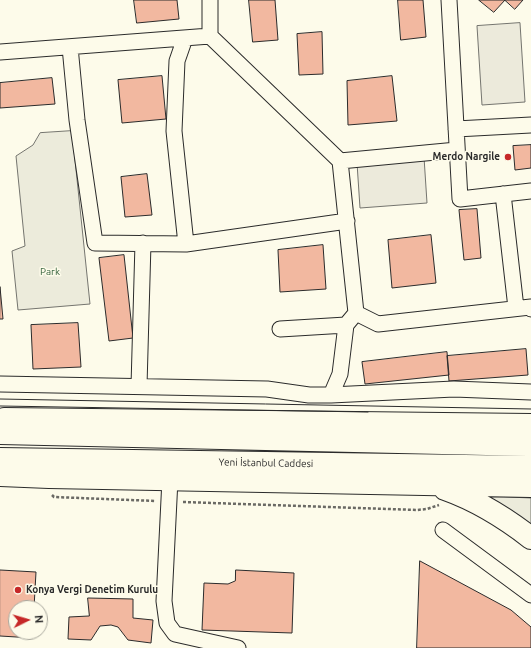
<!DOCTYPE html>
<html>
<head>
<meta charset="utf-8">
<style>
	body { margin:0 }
	#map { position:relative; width:531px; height:648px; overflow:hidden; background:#fdfbea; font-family:Ubuntu,sans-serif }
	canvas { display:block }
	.north { position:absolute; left:8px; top:600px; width:40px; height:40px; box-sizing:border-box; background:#fdfbea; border:1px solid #a9a89e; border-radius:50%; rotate:85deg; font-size:11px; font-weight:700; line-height:16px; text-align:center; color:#2b2b2b }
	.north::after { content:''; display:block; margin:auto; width:14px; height:18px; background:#c62828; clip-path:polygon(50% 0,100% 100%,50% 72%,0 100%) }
</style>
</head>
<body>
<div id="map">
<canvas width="531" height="648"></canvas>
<div class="north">N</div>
</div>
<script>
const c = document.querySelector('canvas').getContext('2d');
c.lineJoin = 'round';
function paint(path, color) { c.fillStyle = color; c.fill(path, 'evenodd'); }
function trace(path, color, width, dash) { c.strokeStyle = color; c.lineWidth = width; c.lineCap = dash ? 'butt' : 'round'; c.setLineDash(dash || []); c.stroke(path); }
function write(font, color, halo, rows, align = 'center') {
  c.font = font + ' Ubuntu,sans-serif'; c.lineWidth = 3; c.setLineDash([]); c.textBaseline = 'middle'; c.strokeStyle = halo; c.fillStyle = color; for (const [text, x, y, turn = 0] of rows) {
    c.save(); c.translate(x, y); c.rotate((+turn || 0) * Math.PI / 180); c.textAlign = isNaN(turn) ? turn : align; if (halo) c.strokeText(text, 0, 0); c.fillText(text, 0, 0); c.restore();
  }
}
const green = new Path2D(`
	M72,131L90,304L18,310L12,251L25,246L16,156L33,145L40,133Z
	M485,496L531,498V525Z`);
const parking = new Path2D(`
	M520,23L525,102L482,105L477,26Z
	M424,157L427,203L360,208L357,163Z`);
const building = new Path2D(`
	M134,0H177L179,19L137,23Z
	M249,0H275L278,40L253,42Z
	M398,0H423L426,37L401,40Z
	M479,0H505L494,12Z
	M505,0H523L515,9Z
	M322,32L323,74L299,75L297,34Z
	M162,76L166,119L122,123L118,80Z
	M392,76L397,121L348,125L347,81Z
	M52,78L55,104L0,108V83Z
	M531,145V168L515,170L513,146Z
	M147,174L152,215L125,217L121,177Z
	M477,209L481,258L464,260L459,210Z
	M431,235L436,283L392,288L388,240Z
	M323,245L326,289L280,292L278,250Z
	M124,255L133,338L109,341L99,258Z
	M0,287L3,319H0Z
	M78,323L81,367L33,369L31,325Z
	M526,349L528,375L449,381L447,356Z
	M447,352L449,375L365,384L362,362Z
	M420,561L511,610L531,627V648H417Z
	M0,570L36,572L34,608H16V632H33V638L0,636Z
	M236,570L294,573L292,633L202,630L204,583L228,584L235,581Z
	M88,598L133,599V618L153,620L151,643L128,640L118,627L111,625L100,626L91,640L68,639L69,617L89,616Z`);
const path = new Path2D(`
	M52,495L54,497L156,501
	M183,502L417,510L427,509L439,505`);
const minor = new Path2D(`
	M210,0V36L340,161L356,313L346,325L340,374L331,395
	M449,0L460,199L531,191
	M185,38L177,61L174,131L186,244
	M70,47L77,120L95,243L186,244L347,221
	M0,52L210,36
	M456,129L531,125
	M340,161L457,150
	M503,194L516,308
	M356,313L378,324L531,307V309
	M280,329L346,325
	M0,384L267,389L309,395H331L454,389L531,392
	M139,386L143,243
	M170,479L164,601L167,623L175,634L238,648
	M443,530L531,595`);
const highway = new Path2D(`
	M4,419L531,425
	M0,433L531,445
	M0,459L531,467
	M0,475L49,477L531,486
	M445,489C476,500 504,517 531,538`);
const tram = new Path2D(`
	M0,399L531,409
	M0,406L368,412`);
const markers = [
	[508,157,4,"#c62828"],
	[18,590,4,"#c62828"]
];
const poiNames = [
	["Merdo Nargile",500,157],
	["Konya Vergi Denetim Kurulu",26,590,"left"]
];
const parkNames = [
	["Park",50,272]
];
const streetNames = [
	["Yeni İstanbul Caddesi",266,463,1]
];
paint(green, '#ecebdb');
trace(green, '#74746e', 1);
paint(parking, '#eceadb');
trace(parking, '#74746e', 1);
paint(building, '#f2b8a0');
trace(building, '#2b2b2b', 1);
trace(minor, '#2b2b2b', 17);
trace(highway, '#2b2b2b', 24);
trace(path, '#6a6964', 2.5, [3, 2]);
trace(minor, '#fdfbea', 15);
trace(highway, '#fdfbea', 22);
trace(tram, '#2b2b2b', 1);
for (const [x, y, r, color] of markers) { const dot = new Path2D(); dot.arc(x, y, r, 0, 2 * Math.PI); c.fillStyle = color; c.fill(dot); trace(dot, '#fdfbea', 1.5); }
write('bold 10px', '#2b2b2b', '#fdfbea', poiNames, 'right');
write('10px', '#34623c', '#fdfbea', parkNames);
write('10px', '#2b2b2b', '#fdfbea', streetNames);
</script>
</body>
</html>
